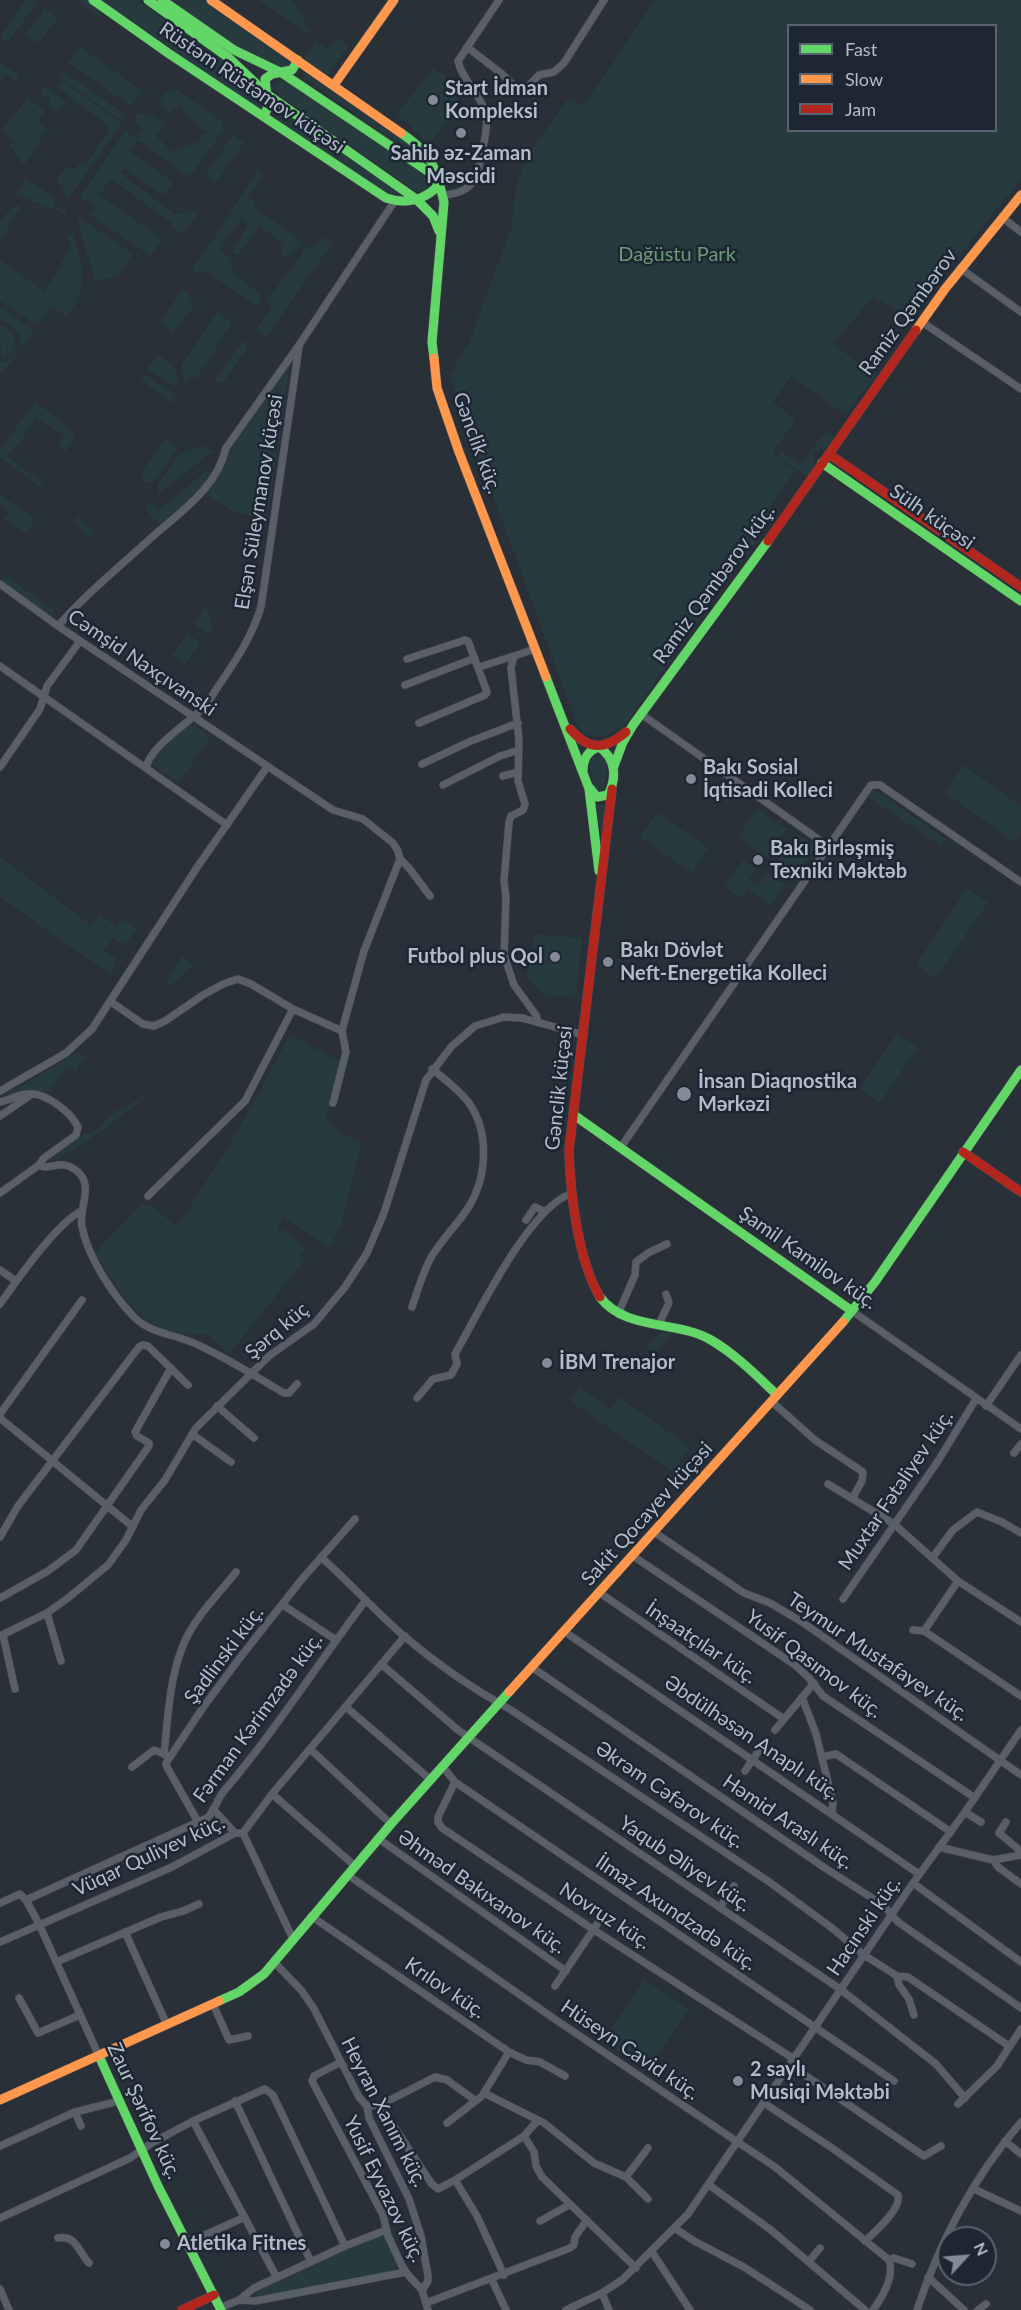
<!DOCTYPE html>
<html>
<head>
<meta charset="utf-8">
<style>
	body { margin:0 }
	#map { position:relative; width:1021px; height:2310px; overflow:hidden; background:#2a3038; font-family:Lato,sans-serif }
	canvas { display:block }
	.legend { position:absolute; left:787px; top:24px; width:210px; height:108px; box-sizing:border-box; background:#1d2633; border:2px solid #59626f; margin:0; padding:8px 10px; list-style:none; font-size:18px; color:#b4bcc9 }
	.legend li { display:flex; align-items:center; gap:12px; height:30px }
	.legend b { width:30px; border:2px solid #59626f }
	.north { position:absolute; left:937px; top:2226px; width:60px; height:60px; box-sizing:border-box; background:#1d2633; border:2px solid #59626f; border-radius:50%; rotate:64deg; font-size:16px; font-weight:700; line-height:24px; text-align:center; color:#b4bcc9 }
	.north::after { content:''; display:block; margin:auto; width:21px; height:27px; background:#848b96; clip-path:polygon(50% 0,100% 100%,50% 72%,0 100%) }
</style>
</head>
<body>
<div id="map">
<canvas width="1021" height="2310"></canvas>
<ul class="legend">
<li><b style="height:8px;background:#63d668"></b>Fast</li>
<li><b style="height:8px;background:#ff974d"></b>Slow</li>
<li><b style="height:8px;background:#b3261e"></b>Jam</li>
</ul>
<div class="north">N</div>
</div>
<script>
const c = document.querySelector('canvas').getContext('2d');
c.lineJoin = 'round';
function paint(path, color) { c.fillStyle = color; c.fill(path, 'evenodd'); }
function trace(path, color, width, dash) { c.strokeStyle = color; c.lineWidth = width; c.lineCap = dash ? 'butt' : 'round'; c.setLineDash(dash || []); c.stroke(path); }
function write(font, color, halo, rows, align = 'center') {
  c.font = font + ' Lato,sans-serif'; c.lineWidth = 5; c.setLineDash([]); c.textBaseline = 'middle'; c.strokeStyle = halo; c.fillStyle = color; for (const [text, x, y, turn = 0] of rows) {
    c.save(); c.translate(x, y); c.rotate((+turn || 0) * Math.PI / 180); c.textAlign = isNaN(turn) ? turn : align; if (halo) c.strokeText(text, 0, 0); c.fillText(text, 0, 0); c.restore();
  }
}
const green = new Path2D(`
	M25,0H33L37,3L8,42L0,37Z
	M76,0H88L103,11L99,16Z
	M102,0H137L225,62L266,101L259,110Z
	M169,0H204L292,62L287,70L237,48Z
	M259,0H291L305,18L303,21L310,30L307,34Z
	M654,0H1021V179L910,317L873,297L833,344L876,376L845,415L791,376L773,402L796,420L772,453L795,471L771,506L777,512L625,724C610,737 586,745 576,722L449,375L469,343L512,226L516,185L528,154L569,98L583,105L614,62ZM788,26H996V130H788Z
	M45,8L58,18L38,44L25,35Z
	M336,37L348,45L328,76L304,59L316,41L328,49Z
	M80,47L143,91L131,106L68,63Z
	M0,62L20,75L16,81L5,75L0,83Z
	M433,68L445,76L462,107L428,143L397,114Z
	M63,71L126,115L122,121L59,77Z
	M306,73L420,150L427,165L304,78L303,74Z
	M281,80L287,82L423,173L429,184C426,191 423,192 416,192L283,98L274,89V84Z
	M62,81L122,123L69,198L62,193L65,188L56,181L68,166L75,170L81,162L86,164L109,131L107,125L58,88Z
	M45,86L66,101L57,113L48,106L51,101L40,93Z
	M177,90L219,119L224,129L195,170L187,176L138,140L130,152L173,182L164,196L124,168L120,173L173,213L177,214L192,210L198,214L184,233L171,228L173,224L111,179L99,195L162,239L151,256L90,215L95,207L80,197L125,131L138,139L140,131H145L134,121L137,114L151,115L166,123L156,136L172,152L199,141L207,131L195,125L180,105L168,114L159,104L164,93Z
	M28,98L45,111L38,122L47,129L25,164H22L10,145L14,141L1,131Z
	M280,110L283,111L401,193L389,194L382,191L276,118L275,114Z
	M233,135L244,143L215,184L205,176Z
	M257,170L263,175L248,196L255,201L252,205L304,243L288,257L281,253L284,244L259,226L237,256L232,253L248,224L241,219L219,251L232,259L231,271L261,295L257,307L205,270L200,275L192,269L222,227Z
	M25,178L56,199L53,204L62,211L65,206L67,215L15,194Z
	M23,203L0,242V220L13,207Z
	M76,215L133,254L119,275L95,281Z
	M73,233C83,269 90,285 67,317L51,307L38,326L0,301V260L45,292L71,246L67,236Z
	M325,236L333,242L266,338L256,329L272,307L266,302L305,249L318,244Z
	M183,289L188,292L194,306L172,333L160,322Z
	M0,307L34,330L3,373L0,372V363L8,361L20,349V333L0,319Z
	M217,312L232,323L196,379L190,376L185,384L181,366Z
	M0,325L13,334L17,345L12,355L1,359Z
	M243,340L248,348L223,382H214Z
	M158,354C170,363 182,370 176,386L147,369Z
	M290,365L267,520L230,510L205,494L223,469L233,446Z
	M145,375L177,395L172,403L141,380Z
	M35,401L76,433L65,452L58,445L64,436L36,418L19,444L6,456L44,483L42,488L0,458V447L2,448Z
	M826,431L835,437L825,450L821,449L815,452L813,457L816,465L807,477L777,456L781,451L800,464Z
	M165,438L178,447L154,481L142,484L143,470Z
	M202,445L213,451L159,494L157,486L178,455Z
	M209,469L211,474L198,493L160,525L145,509L150,502L158,511Z
	M0,495L35,519L26,534L4,520L9,512L0,506Z
	M78,516L94,533L89,537L73,520Z
	M5,576L55,610L52,616L2,581Z
	M206,605L213,627L208,634L194,624Z
	M188,633L200,643L185,665L172,655Z
	M189,722L211,736L179,783L150,763Z
	M602,756L607,763L604,789L598,790L594,786L589,762L594,757Z
	M963,765L1021,806V832L1014,842L944,792Z
	M873,789L946,839L941,846L868,797Z
	M607,804L603,833H600L596,805Z
	M757,809L787,829L767,858L737,838Z
	M657,813L709,848L692,873L640,837Z
	M797,834L816,847L795,878L775,864Z
	M0,857L91,925L100,914L117,927L123,919L137,929L125,945L113,938L104,951L116,959L111,975L0,897Z
	M743,860L756,869L749,879L758,885L767,873L785,885L771,906L747,889L741,898L725,887Z
	M967,888L988,902L936,979L916,965Z
	M535,934L582,938L576,997L543,995L526,975Z
	M183,955L193,966L168,987L165,984Z
	M897,1033L918,1047L880,1103L859,1089Z
	M290,1035L342,1062L325,1119L343,1135L362,1141L341,1227L328,1248L284,1217L277,1228L281,1231L282,1228L305,1248L299,1256L304,1261L229,1354L207,1334C195,1336 187,1335 175,1332C132,1321 118,1287 95,1253L142,1203L145,1207L150,1204L177,1227L237,1132Z
	M79,1052L85,1057L76,1071L68,1067L47,1092L29,1090L0,1098Z
	M145,1096L146,1097C128,1111 66,1160 47,1162L83,1135L97,1130L112,1113Z
	M660,1333H672L656,1355L646,1347Z
	M579,1387L610,1409L619,1397L690,1447L673,1472L570,1401Z
	M644,1979L689,2009L647,2071L603,2041Z
	M381,2234L386,2237L397,2265L393,2272L257,2300L254,2292Z`);
const street = new Path2D(`
	M467,47L502,74L519,91L523,92L539,75L554,72L564,63L604,0
	M443,195C476,193 477,176 483,148C485,137 488,126 486,115C482,95 462,81 458,61L499,0
	M1002,217L1021,232
	M960,268L1021,312
	M922,322L1021,389
	M0,584L58,626L333,810L363,819L393,843L398,851L400,859L364,951L344,1023L342,1031L346,1052L333,1103
	M58,626C86,594 119,567 151,538C180,512 217,488 226,448L299,345L394,202
	M535,649L514,656L511,668L519,740L518,781L525,804L523,810L511,816L509,822L504,880L506,898L504,955L514,985L536,1015L538,1022
	M407,659L465,640L468,641L487,692L485,695L419,723
	M0,666L227,825
	M479,667L514,656
	M405,685L475,658
	M641,714L828,846
	M422,764L471,741L518,723
	M0,767L40,709L47,686L80,641
	M146,768C149,747 190,722 203,708C210,701 214,692 219,685C237,659 252,636 261,607L299,347
	M503,776L518,772
	M443,785L500,756L519,750
	M400,859L409,868L430,896
	M111,1002L143,1024L154,1026L165,1021L203,995L223,984L238,979L251,984L293,1009L342,1031
	M0,1091L66,1053L92,1029L198,866L267,767
	M0,1102C10,1100 18,1094 28,1094C45,1092 71,1112 78,1127L76,1135L44,1158L39,1165C50,1172 60,1157 77,1171C95,1186 78,1208 82,1227C88,1257 112,1294 134,1317C151,1334 175,1334 196,1344C227,1358 255,1376 284,1393H289L297,1384
	M0,1116L32,1094
	M621,1147L871,785H880L1021,882
	M0,1193L39,1165
	M148,1196L245,1101L293,1009
	M526,1220L535,1207L544,1211
	M0,1270L16,1281
	M0,1304C18,1279 55,1225 81,1211
	M412,1307C418,1290 423,1271 432,1256C442,1239 457,1225 468,1208C487,1178 490,1133 469,1103C459,1090 445,1079 432,1069
	M852,1311L1021,1429
	M618,1314L635,1275L636,1262L648,1253L667,1244
	M659,1324L669,1303L666,1294
	M417,1398L433,1379L451,1375L457,1364L455,1354C478,1314 530,1205 573,1193
	M771,1401L815,1440L863,1472L862,1481L852,1499
	M217,1406L254,1438
	M986,1406L1021,1355
	M0,1414L82,1300
	M0,1418L133,1527
	M192,1434L231,1462
	M1014,1453L1021,1444
	M828,1484L894,1524L958,1581L1021,1622
	M654,1532L744,1593L770,1603L802,1622L1021,1775
	M0,1537L18,1506L139,1347L143,1345L148,1346L188,1385
	M633,1556L795,1665L809,1678L823,1696L975,1798
	M321,1557C350,1583 376,1612 405,1637C438,1665 473,1689 511,1710L768,1881L832,1928L864,1955L897,1976L908,1977L1009,2046
	M933,1557L953,1530L977,1512L1002,1522L1021,1533
	M958,1581L924,1631L1021,1696
	M600,1593L784,1719
	M0,1598L48,1571L76,1550L149,1446V1443L137,1436L135,1432L171,1368
	M843,1599L938,1461L976,1399
	M283,1605L336,1640
	M47,1613L61,1661
	M913,1630L924,1631
	M565,1632L919,1874
	M3,1635L15,1689
	M0,1636L47,1613L68,1598L108,1565L126,1540L141,1510L165,1480L196,1428L269,1356L314,1324L345,1287L367,1253L384,1213L426,1080L451,1047L475,1026L504,1017L522,1018L584,1035
	M381,1664L458,1730L840,1989L936,2064L965,2098
	M533,1668L825,1868L883,1905L898,1922L1021,2008
	M802,1697L816,1734L833,1802L832,1813
	M346,1707L431,1780
	M775,1730L814,1683
	M310,1749L391,1824
	M822,1757L836,1754L951,1832
	M169,1758L164,1754C168,1718 169,1682 182,1648C192,1620 218,1595 236,1572
	M132,1767L154,1750L164,1754
	M443,1767L455,1782L894,2081
	M745,1771L762,1746
	M455,1782L438,1817V1822L442,1828L594,1930L794,2059
	M272,1794L355,1866
	M213,1809L235,1833
	M965,1812L981,1822
	M198,1822L167,1767L166,1763L204,1706L239,1659L302,1579L355,1519
	M1006,1822L999,1833L1017,1848L1021,1854
	M243,1833L272,1794L405,1636
	M243,1833L293,1939
	M379,1839L566,1971
	M939,1847L993,1860L1021,1855
	M993,1860L998,1867L1021,1884
	M348,1875L556,2020L775,2167L889,2260
	M913,1883L1021,1962
	M26,1900L39,1924L99,2056
	M0,1903L20,1894L26,1900L207,1818C215,1811 217,1799 224,1791C276,1730 318,1663 366,1600
	M720,1907L734,1886
	M311,1916L509,2052L526,2060L540,2062L565,2076
	M125,1932L167,2025
	M0,1942L172,1867L235,1833H243
	M56,1962L161,1917L183,1911L199,1904
	M274,1962L301,1990L313,2007L359,2097L367,2106L369,2118L409,2199L421,2236L428,2276V2281L422,2290
	M897,1976L899,1985L909,1999L914,2015
	M555,1986L604,1914
	M19,1998L38,2033L80,2015
	M213,2004L229,2040L248,2036
	M341,2062L314,2076L312,2081L383,2215L388,2236L402,2266L409,2276L422,2290L428,2310
	M790,2065L924,2156L941,2146
	M484,2093L544,2123L594,2163L626,2177L648,2199
	M235,2101L311,2262
	M764,2103L832,2148L898,2195C902,2208 875,2232 865,2241
	M958,2104L997,2066L1021,2029
	M380,2105L431,2183L438,2189L455,2180L524,2136L538,2120
	M367,2106L380,2105L435,2077L447,2080L476,2101
	M75,2112L81,2126
	M193,2121L277,2278
	M447,2123L482,2096L509,2052
	M524,2136L534,2152L536,2166L542,2177L636,2268
	M1005,2141L1021,2154
	M0,2146L75,2112L119,2101
	M626,2177L648,2148
	M455,2180L477,2216L504,2275
	M709,2185L771,2230L865,2310
	M974,2189L1021,2211
	M0,2218L130,2158L152,2143L193,2121L265,2089L273,2095L345,2246
	M540,2221L569,2205
	M676,2229L694,2241L744,2267L810,2310
	M58,2238C76,2234 79,2253 89,2263
	M187,2243L245,2217
	M652,2252L690,2310
	M889,2260L894,2258L912,2264
	M809,2261L820,2248
	M928,2277L964,2310
	M492,2280L506,2310
	M0,2289L9,2310
	M602,2293L609,2310
	M239,2300L254,2288L345,2246L386,2230
	M426,2303L570,2248L574,2245L575,2237L587,2220
	M220,2308L239,2300L255,2301L406,2272
	M566,2310L602,2293L623,2279L688,2214L913,1883L965,1812L1021,1730
	M873,2310C882,2298 895,2276 889,2260
	M917,2310C940,2240 973,2178 1021,2122
	M978,2310L986,2304`);
const fast = new Path2D(`
	M93,0L168,53L386,198C404,204 422,201 436,188C440,163 420,146 401,133
	M148,0L229,58L268,95L416,199L433,216L439,231
	M162,0L234,50L282,73L438,178L444,202L432,342L434,358
	M264,117L268,106L265,79L272,74L292,70L298,60
	M822,463L1021,601
	M546,677L588,786L597,797L608,795C617,778 616,758 599,747C587,751 583,759 583,771
	M614,766L623,742L633,725L768,541
	M589,789L599,871
	M574,1115L852,1311
	M600,1297C625,1331 677,1320 711,1340C735,1354 756,1375 776,1394
	M843,1322L875,1282L1021,1070
	M219,2001L239,1992L264,1974L391,1824L509,1692
	M99,2056L158,2186L221,2310`);
const slow = new Path2D(`
	M211,0L401,133
	M334,85L394,0
	M916,330L945,289L1021,195
	M434,358L437,388L459,452L546,677
	M509,1692L843,1322
	M0,2100L219,2001`);
const jam = new Path2D(`
	M829,454L1021,587
	M768,541L916,330
	M570,729C589,751 605,750 626,732
	M963,1152L1021,1192
	M600,1297C578,1261 570,1192 569,1150L612,789
	M182,2310L214,2295`);
const markers = [
	[433,100,6,"#848b96"],
	[461,133,6,"#848b96"],
	[691,779,6,"#848b96"],
	[758,860,6,"#848b96"],
	[555,957,6,"#848b96"],
	[608,962,6,"#848b96"],
	[684,1094,8,"#848b96"],
	[547,1363,6,"#848b96"],
	[738,2081,6,"#848b96"],
	[165,2244,6,"#848b96"]
];
const streetNames = [
	["Rüstəm Rüstəmov küçəsi",252,88,34],
	["Ramiz Qəmbərov",908,312,-54],
	["Gənclik küç.",477,443,70],
	["Elşən Süleymanov küçəsi",259,502,-81],
	["Sülh küçəsi",932,517,35],
	["Ramiz Qəmbərov küç.",714,584,-54],
	["Cəmşid Naxçıvanski",142,663,34],
	["Gənclik küçəsi",559,1088,-84],
	["Şamil Kamilov küç.",808,1258,35],
	["Şərq küç",277,1331,-40],
	["Muxtar Fətəliyev küç.",896,1490,-56],
	["Sakit Qocayev küçəsi",647,1514,-48],
	["İnşaatçılar küç.",701,1643,34],
	["Şadlinski küç.",224,1655,-53],
	["Teymur Mustafayev küç.",878,1657,34],
	["Yusif Qasımov küç.",814,1664,37],
	["Fərman Kərimzadə küç.",258,1718,-54],
	["Əbdülhəsən Anaplı küç.",752,1738,34],
	["Əkrəm Cəfərov küç.",670,1795,34],
	["Həmid Araslı küç.",788,1822,34],
	["Vüqar Quliyev küç.",149,1856,-25],
	["Yaqub Əliyev küç.",685,1864,34],
	["Əhməd Bakıxanov küç.",482,1892,35],
	["İlmaz Axundzadə küç.",676,1913,34],
	["Novruz küç.",605,1916,33],
	["Hacınski küç.",864,1926,-56],
	["Krılov küç.",445,1988,34],
	["Hüseyn Cavid küç.",630,2050,34],
	["Zaur Şərifov küç.",144,2111,65],
	["Heyran Xanım küç.",384,2112,63],
	["Yusif Eyvazov küç.",384,2189,64]
];
const poiNames = [
	["Start İdman",445,89],
	["Kompleksi",445,112],
	["Sahib əz-Zaman",461,154,"center"],
	["Məscidi",461,177,"center"],
	["Bakı Sosial",703,768],
	["İqtisadi Kolleci",703,791],
	["Bakı Birləşmiş",770,849],
	["Texniki Məktəb",770,872],
	["Bakı Dövlət",620,951],
	["Neft-Energetika Kolleci",620,974],
	["Futbol plus Qol",543,957,"right"],
	["İnsan Diaqnostika",698,1082],
	["Mərkəzi",698,1105],
	["İBM Trenajor",559,1363],
	["2 saylı",750,2070],
	["Musiqi Məktəbi",750,2093],
	["Atletika Fitnes",177,2244]
];
const parkNames = [
	["Dağüstu Park",677,255]
];
paint(green, '#273a3e');
trace(street, '#484c53', 8);
trace(fast, '#484c53', 10);
trace(slow, '#484c53', 10);
trace(jam, '#484c53', 10);
trace(street, '#5a5e66', 7);
trace(fast, '#63d668', 9);
trace(slow, '#ff974d', 9);
trace(jam, '#b3261e', 9);
for (const [x, y, r, color] of markers) { const dot = new Path2D(); dot.arc(x, y, r, 0, 2 * Math.PI); c.fillStyle = color; c.fill(dot); trace(dot, '#1d2633', 2); }
write('20px', '#b4bcc9', '#1d2633', streetNames);
write('bold 20px', '#b4bcc9', '#1d2633', poiNames, 'left');
write('20px', '#6b9a76', '#1d2633', parkNames);
</script>
</body>
</html>
